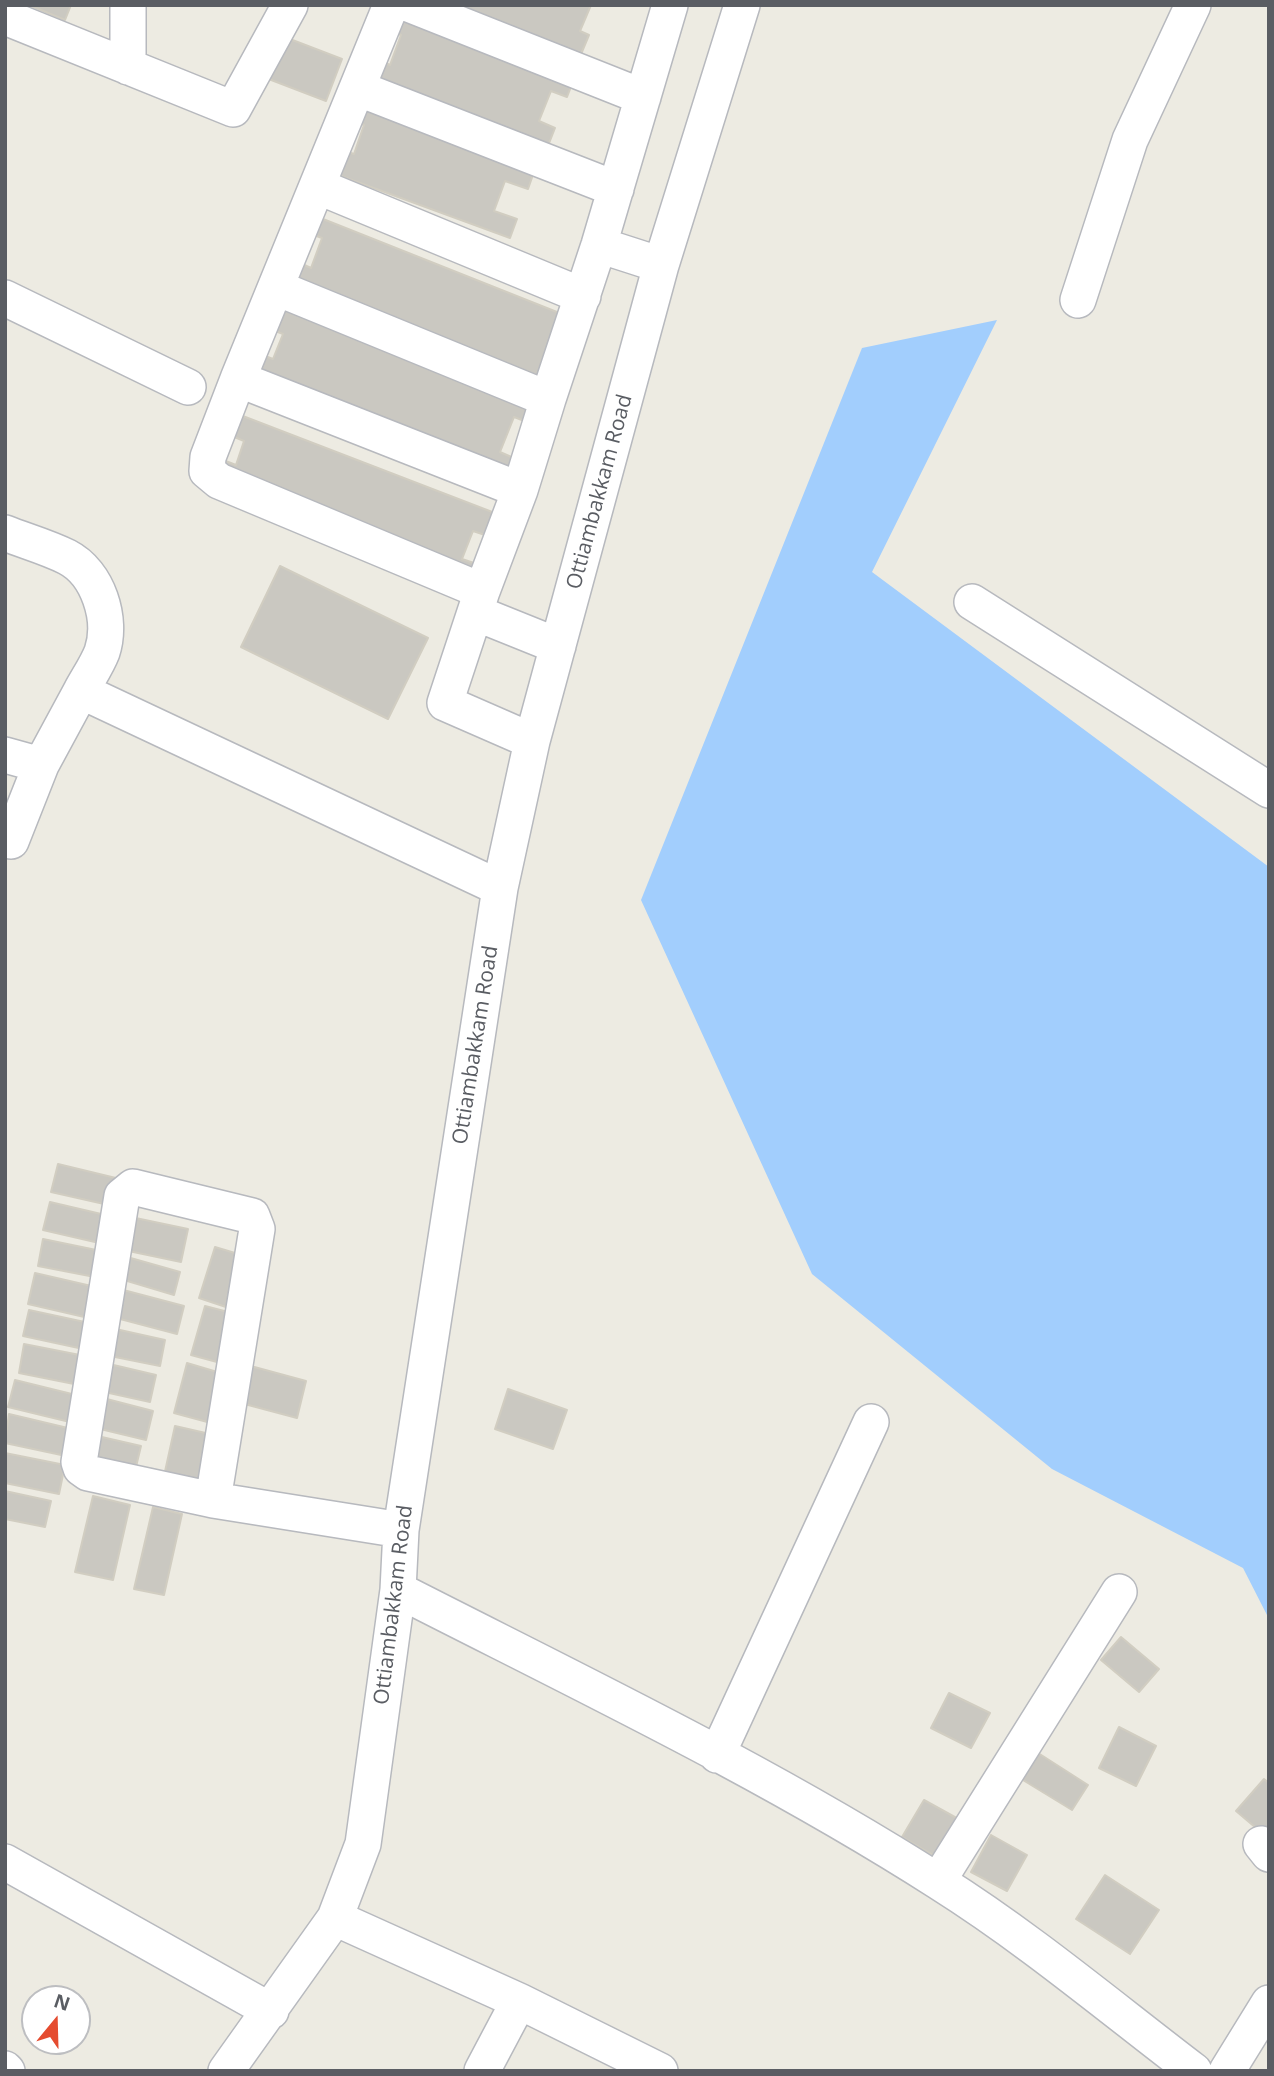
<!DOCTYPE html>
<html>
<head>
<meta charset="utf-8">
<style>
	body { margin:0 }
	#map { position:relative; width:1274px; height:2076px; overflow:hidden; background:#edebe2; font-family:"Open Sans",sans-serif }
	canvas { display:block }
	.frame { position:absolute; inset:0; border:7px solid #5a5d63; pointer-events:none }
	.north { position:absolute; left:21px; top:1985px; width:70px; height:70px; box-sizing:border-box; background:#fff; border:2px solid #bdbec1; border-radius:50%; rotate:19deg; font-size:19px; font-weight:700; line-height:28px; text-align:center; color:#5a5d63 }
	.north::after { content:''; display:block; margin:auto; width:24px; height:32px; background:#e54c30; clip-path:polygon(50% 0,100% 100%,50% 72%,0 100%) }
</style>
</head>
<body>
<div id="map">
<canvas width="1274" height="2076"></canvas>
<div class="frame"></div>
<div class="north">N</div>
</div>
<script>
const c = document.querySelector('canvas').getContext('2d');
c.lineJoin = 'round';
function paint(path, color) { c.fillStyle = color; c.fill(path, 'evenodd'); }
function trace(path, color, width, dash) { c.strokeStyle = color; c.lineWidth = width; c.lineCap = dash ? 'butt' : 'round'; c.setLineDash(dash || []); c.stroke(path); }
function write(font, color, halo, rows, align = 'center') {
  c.font = font + ' "Open Sans",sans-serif'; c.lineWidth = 5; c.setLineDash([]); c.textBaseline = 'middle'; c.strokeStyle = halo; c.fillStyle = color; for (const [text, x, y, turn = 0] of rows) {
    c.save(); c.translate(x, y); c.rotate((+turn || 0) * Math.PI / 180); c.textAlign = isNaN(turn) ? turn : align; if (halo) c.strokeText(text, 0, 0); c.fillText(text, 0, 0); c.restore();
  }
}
const water = new Path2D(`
	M997,320L872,572L1269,867V1619L1243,1568L1052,1469L812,1274L641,900L862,348Z`);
const building = new Path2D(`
	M29,5H71L65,20Z
	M451,5H591L580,31L589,35L579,59Z
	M399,13L574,79L567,97L551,91L539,121L555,128L546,151L372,84L381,61L390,65L401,35L392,32Z
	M282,36L342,59L326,101L266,78Z
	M355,104L535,169L528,189L505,181L494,211L517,219L510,238L330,172L339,149L354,154L364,125L349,120Z
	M318,217L572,318L552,332L541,362L553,366L545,386L291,285L300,263L311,268L322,238L311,234Z
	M279,305L534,406L527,422L514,417L500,452L516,459L510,474L248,370L255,352L273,359L283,334L270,329Z
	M235,413L500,515L491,537L473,531L462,559L480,565L473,584L213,466L218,458L236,465L244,441L227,434Z
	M280,566L428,638L388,719L241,647Z
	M58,1164L120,1179L113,1206L51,1192Z
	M50,1202L114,1217L108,1245L43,1230Z
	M126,1216L188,1229L181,1262L119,1249Z
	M43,1239L106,1252L100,1278L38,1266Z
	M215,1247L245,1256L229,1308L199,1298Z
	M120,1255L180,1272L174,1295L114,1277Z
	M35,1273L100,1288L93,1319L28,1304Z
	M112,1287L184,1306L177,1334L105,1315Z
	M205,1306L232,1313L217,1362L191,1355Z
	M29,1310L94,1324L88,1350L23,1336Z
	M111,1328L165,1340L160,1366L105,1355Z
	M24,1344L90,1357L84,1386L19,1373Z
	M105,1363L156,1375L150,1402L100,1391Z
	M187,1363L224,1374L211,1423L174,1413Z
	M247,1365L306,1381L297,1418L237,1402Z
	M15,1380L80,1396L74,1423L8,1407Z
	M508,1389L567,1410L553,1449L495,1429Z
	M99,1397L153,1411L146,1440L92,1427Z
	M9,1414L72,1429L66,1456L5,1443Z
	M175,1426L210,1434L199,1483L164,1476Z
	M93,1435L141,1446L135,1471L87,1460Z
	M5,1453L65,1465L59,1494L5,1483Z
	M5,1491L51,1501L45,1527L5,1519Z
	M93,1496L130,1505L113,1580L75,1572Z
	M153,1507L182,1514L164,1595L134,1589Z
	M1121,1637L1159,1669L1139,1692L1101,1660Z
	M949,1693L990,1713L971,1748L931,1728Z
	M1119,1727L1156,1746L1136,1786L1099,1768Z
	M1035,1751L1088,1785L1072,1810L1018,1777Z
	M1264,1779L1269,1783V1839L1236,1811Z
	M924,1800L962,1821L940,1859L902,1837Z
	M991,1835L1027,1855L1007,1891L971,1872Z
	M1105,1875L1159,1910L1130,1954L1076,1919Z`);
const minor = new Path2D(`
	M128,5V67
	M411,5L643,97
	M5,17L233,109L290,5
	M357,88L616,189
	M317,186L583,296
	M599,245L661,265
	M277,288L548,399L599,245L670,5
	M5,298L188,387
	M1078,300L1130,140L1193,5
	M238,379L391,5
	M520,490L482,591L445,703L532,741
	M5,533C25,541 47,547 67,557C98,573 113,619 102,652C97,665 88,678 81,691
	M482,591L219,481L207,471L208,457L238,379L520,490L548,399
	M972,602L1269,790
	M476,613L558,646
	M5,755L41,765L81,691L500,888
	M11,841L41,765
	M213,1500L257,1229L252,1216L133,1187L122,1196L79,1462L81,1468L88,1473L213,1500L401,1530
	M398,1590C580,1683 767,1772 939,1882C1028,1938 1110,2007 1194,2071
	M717,1755L871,1422
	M1261,1844L1269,1854
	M5,1862L271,2011
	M938,1881L1119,1592
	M335,1918L519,2001L660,2071
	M5,2069L7,2071
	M226,2071L335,1918L363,1844L398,1590L401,1530L500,888L532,741L661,265L742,5
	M482,2071L519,2001
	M1227,2071L1269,2003`);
const streetNames = [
	["Ottiambakkam Road",600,492,-75],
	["Ottiambakkam Road",476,1045,-81],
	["Ottiambakkam Road",394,1605,-83]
];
paint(water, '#a2cefd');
paint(building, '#cac8c1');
trace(building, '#d1cdc1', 2);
trace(minor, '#b7b9be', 38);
trace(minor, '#fff', 35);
write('21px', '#5a5d63', '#fff', streetNames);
</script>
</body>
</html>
